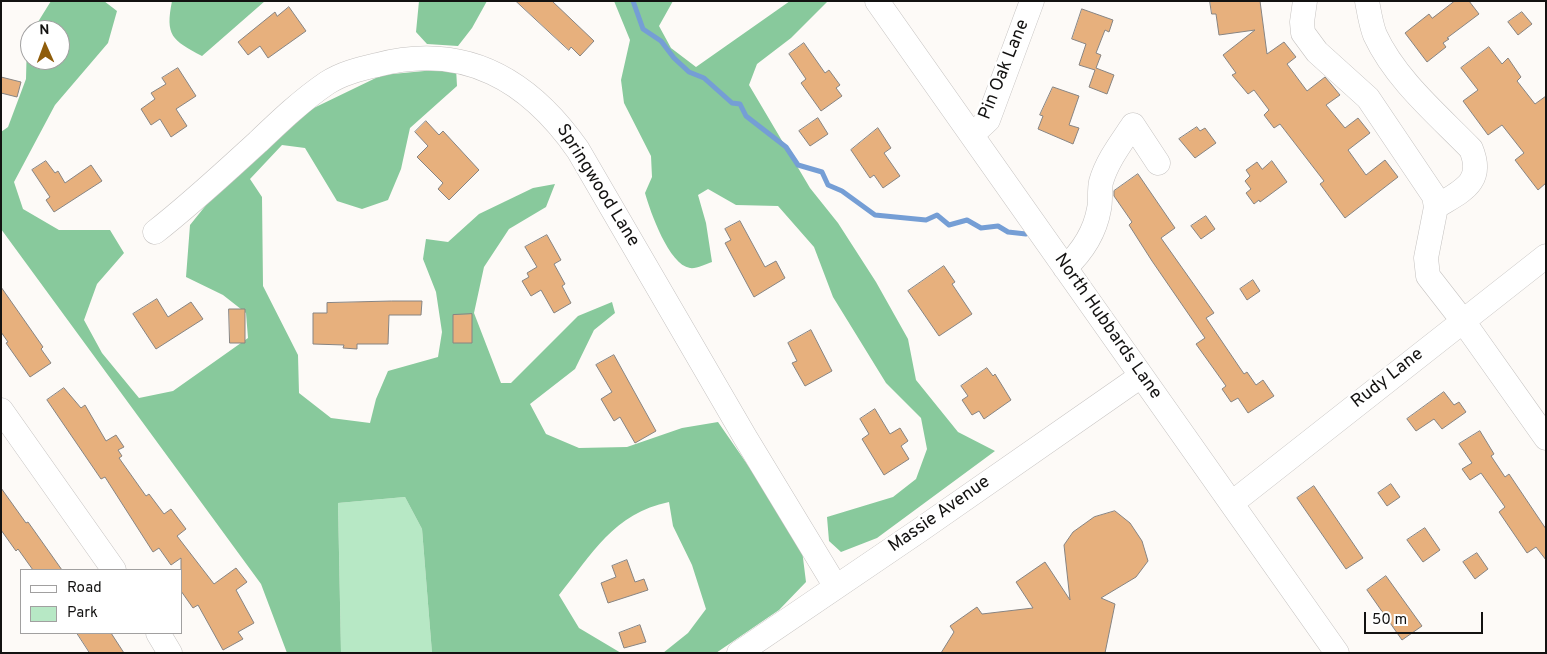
<!DOCTYPE html>
<html>
<head>
<meta charset="utf-8">
<style>
	body { margin:0 }
	#map { position:relative; width:1547px; height:654px; overflow:hidden; background:#fdfaf7; font-family:Overpass,sans-serif }
	canvas { display:block }
	.frame { position:absolute; inset:0; border:2px solid #131211; pointer-events:none }
	.legend { position:absolute; left:20px; top:569px; width:162px; height:65px; box-sizing:border-box; background:#fff; border:1px solid #a1a0a0; margin:0; padding:6px 9px; list-style:none; font-size:15px; color:#131211 }
	.legend li { display:flex; align-items:center; gap:10px; height:25px }
	.legend b { width:25px; border:1px solid #a1a0a0 }
	.north { position:absolute; left:20px; top:20px; width:50px; height:50px; box-sizing:border-box; background:#fff; border:1px solid #a1a0a0; border-radius:50%; rotate:358deg; font-size:14px; font-weight:700; line-height:20px; text-align:center; color:#131211 }
	.north::after { content:''; display:block; margin:auto; width:18px; height:22px; background:#8f5d0b; clip-path:polygon(50% 0,100% 100%,50% 72%,0 100%) }
	.scale { position:absolute; left:1364px; top:612px; width:119px; height:22px; box-sizing:border-box; border:2px solid #131211; border-top:0; padding-left:6px; font-size:15px; line-height:18px; white-space:nowrap; color:#131211; -webkit-text-stroke:4px #fff; paint-order:stroke }
</style>
</head>
<body>
<div id="map">
<canvas width="1547" height="654"></canvas>
<div class="frame"></div>
<ul class="legend">
<li><b style="height:6px;background:#fff"></b>Road</li>
<li><b style="height:14px;background:#b7e8c5"></b>Park</li>
</ul>
<div class="north">N</div>
<div class="scale">50 m</div>
</div>
<script>
const c = document.querySelector('canvas').getContext('2d');
c.lineJoin = 'round';
function paint(path, color) { c.fillStyle = color; c.fill(path, 'evenodd'); }
function trace(path, color, width, dash) { c.strokeStyle = color; c.lineWidth = width; c.lineCap = dash ? 'butt' : 'round'; c.setLineDash(dash || []); c.stroke(path); }
function write(font, color, halo, rows, align = 'center') {
  c.font = font + ' Overpass,sans-serif'; c.lineWidth = 5; c.setLineDash([]); c.textBaseline = 'middle'; c.strokeStyle = halo; c.fillStyle = color; for (const [text, x, y, turn = 0] of rows) {
    c.save(); c.translate(x, y); c.rotate((+turn || 0) * Math.PI / 180); c.textAlign = isNaN(turn) ? turn : align; if (halo) c.strokeText(text, 0, 0); c.fillText(text, 0, 0); c.restore();
  }
}
const green = new Path2D(`
	M405,497L422,529L432,653H341L338,503Z`);
const forest = new Path2D(`
	M51,1H104L117,11L108,43L55,105L14,182L23,209L59,230H110L124,253L97,284L84,320L102,353L139,398L173,391L248,338L246,313L223,295L186,277L190,225L232,173L293,118L382,75L456,68L457,86L410,128L401,169L388,200L362,209L337,201L305,148L282,145L250,179L262,197L263,286L298,355L299,393L331,418L370,423L376,399L388,371L438,357L442,332L436,292L423,259L426,239L448,242L479,214L533,188L555,184L546,207L509,229L484,267L474,313L501,383H511L578,316L612,302L615,313L594,330L575,369L530,404L546,434L579,448L627,447L682,428L718,422L801,542L806,582L779,610L716,653H663L688,633L706,609L692,565L673,526L669,502C614,513 592,554 559,595L579,628L621,653H432L422,529L405,497L338,503L341,653H287L261,584L1,229V132L8,127L26,79L27,39L30,34V60H60V30H33Z
	M172,1H265L202,56C172,40 165,36 172,1Z
	M419,1H487L472,28L458,46L427,44L416,32Z
	M614,1H673L659,26L671,48L696,67L790,1H828L791,38L757,64L749,85L810,188L838,223L876,282L908,339L916,380L958,432L995,451L877,538L841,552L829,541L827,517L893,497L916,479L927,449L921,418L886,383L833,297L814,247L778,206L736,205L708,189L698,195L706,223L712,262C706,264 696,269 690,268C669,265 650,211 645,193L652,177L651,156L624,103L621,80L630,40Z`);
const stream = new Path2D(`
	M633,1L643,29L661,41L674,58L689,72L704,78L732,103L740,104L746,116L786,147L798,165L822,172L828,185L842,191L875,215L926,220L937,215L949,225L967,220L981,228L998,226L1008,232L1026,234`);
const building = new Path2D(`
	M516,1H552L594,41L580,56L571,47L569,50Z
	M1210,1H1260L1267,54L1284,42L1296,57L1287,64L1307,91L1325,77L1331,84L1340,95L1326,105L1345,128L1358,118L1370,133L1348,150L1366,175L1385,160L1398,177L1345,218L1320,184L1324,181L1280,124L1274,128L1264,115L1269,110L1254,90L1248,94L1232,75L1236,73L1223,55L1255,30L1219,35L1216,14H1212Z
	M1455,1H1469L1479,14L1447,38L1449,39L1443,43L1446,47L1427,62L1405,33L1429,14L1432,18Z
	M289,7L306,31L268,58L260,46L248,55L238,42L275,12L277,16Z
	M1082,9L1113,20L1109,32L1105,30L1096,53L1101,55L1096,68L1114,75L1107,94L1089,87L1095,70L1079,65L1086,44L1072,39Z
	M1522,12L1532,24L1518,35L1508,22Z
	M804,43L825,73L829,70L840,85L836,88L842,96L821,111L801,83L806,79L789,54Z
	M1489,47L1502,64L1508,58L1521,77L1517,81L1535,104L1546,96V183L1538,190L1515,160L1524,153L1502,125L1488,135L1463,101L1478,90L1461,68Z
	M178,68L196,96L176,109L187,126L171,137L160,119L151,125L141,109L155,99L151,93L166,84L162,78Z
	M1,77L21,82L17,97L1,93Z
	M1053,87L1079,96L1069,125L1079,128L1073,144L1038,129L1043,116L1040,115Z
	M818,118L828,134L810,146L799,131Z
	M426,121L439,135L443,131L479,170L449,200L438,189L443,183L417,157L428,146L415,132Z
	M1197,127L1200,131L1205,128L1216,143L1195,158L1179,139Z
	M878,128L891,148L884,153L900,176L883,188L874,175L870,178L851,150Z
	M46,161L55,173L58,171L65,183L91,165L102,181L54,212L46,200L50,197L32,170Z
	M1272,161L1287,182L1260,202L1259,200L1254,204L1246,193L1251,189L1245,181L1250,176L1246,170L1257,162L1262,169Z
	M1138,174L1175,228L1161,238L1214,313L1206,318L1244,374L1247,372L1256,385L1263,380L1274,396L1248,413L1238,398L1231,402L1222,389L1226,386L1196,344L1205,338L1152,261L1129,225L1132,222L1114,196V191Z
	M1206,216L1215,229L1201,239L1191,226Z
	M740,221L765,267L776,261L785,278L754,297L725,243L731,240L725,229Z
	M547,235L561,260L554,264L565,284L562,286L571,303L554,313L541,290L531,296L522,281L529,277L527,273L537,267L525,247Z
	M944,266L955,282L952,284L972,314L939,336L908,291Z
	M1253,280L1260,291L1247,300L1240,289Z
	M1,287L43,347L41,349L51,363L30,377L6,343L8,342L1,332Z
	M157,299L168,317L191,302L203,319L156,349L133,314Z
	M392,301H422L421,315H389L388,344H357V349L343,348L344,345L313,344V313H327V303Z
	M229,309H245V343H230Z
	M472,314V343H453V315Z
	M811,330L832,371L805,386L792,363L797,361L788,343Z
	M614,355L656,431L635,443L620,417L614,421L601,399L612,392L596,365Z
	M987,368L993,376L995,374L1011,400L984,419L979,411L972,415L962,400L968,396L961,386Z
	M64,388L81,408L85,405L106,441L116,435L124,447L118,450L122,456L119,458L146,496L149,494L164,514L171,509L186,529L177,536L214,584L236,568L247,582L236,590L254,623L238,632L243,639L223,650L198,605L193,608L181,591V558L171,565L159,548L153,552L105,477L101,479L47,400Z
	M1444,392L1454,405L1459,402L1466,412L1442,429L1434,419L1416,431L1407,419Z
	M875,409L890,434L900,428L908,441L901,446L909,459L884,475L862,439L869,434L860,419Z
	M1480,431L1494,454L1491,456L1505,477L1509,474L1546,529V560L1536,547L1527,553L1499,512L1505,507L1481,473L1470,480L1462,469L1472,463L1459,444Z
	M1391,484L1400,497L1387,506L1378,493Z
	M1314,486L1363,558L1346,569L1297,498Z
	M1,488L26,523L28,522L62,570H33L18,549L16,551L1,530Z
	M1115,511L1130,523L1142,541L1148,561L1136,577L1101,598L1115,604L1105,653H941L954,632L950,626L977,607L982,614L1033,608L1016,582L1045,562L1070,600L1064,545L1073,532L1094,517Z
	M1425,528L1440,550L1423,562L1407,540Z
	M1477,553L1488,569L1475,579L1463,562Z
	M627,560L635,582L644,579L648,590L608,603L601,583L616,577L612,566Z
	M1386,576L1422,626L1402,640L1367,590Z
	M640,625L646,642L624,648L619,633Z
	M77,633H111L124,653H90Z`);
const minor = new Path2D(`
	M877,1L1337,653
	M1305,1L1302,22L1303,33L1317,52L1368,98L1434,196L1436,207L1426,258L1428,276L1463,321L1546,438
	M1367,1C1369,12 1371,25 1375,35C1396,80 1437,114 1471,149C1485,183 1461,191 1436,207
	M972,135L988,120L1032,1
	M155,232C191,204 224,173 258,142C280,121 302,100 327,83C342,73 360,69 377,65C465,42 529,80 578,150L745,437L836,587
	M1065,268C1082,252 1095,232 1099,209C1101,200 1099,191 1101,182C1107,161 1121,143 1133,125L1158,163
	M1,410L114,570
	M1232,503L1546,256
	M158,633L170,653
	M739,653L920,530L1141,376`);
const streetNames = [
	["Pin Oak Lane",1005,70,-68],
	["Springwood Lane",597,186,58],
	["North Hubbards Lane",1107,327,55],
	["Rudy Lane",1388,379,-38],
	["Massie Avenue",940,515,-35]
];
paint(green, '#b7e8c5');
paint(forest, '#88c99c');
trace(stream, '#759ed5', 5);
paint(building, '#e7b07d');
trace(building, '#878482', 1);
trace(minor, '#c5c2c0', 25);
trace(minor, '#fff', 24);
write('18px', '#131211', '#fff', streetNames);
</script>
</body>
</html>
